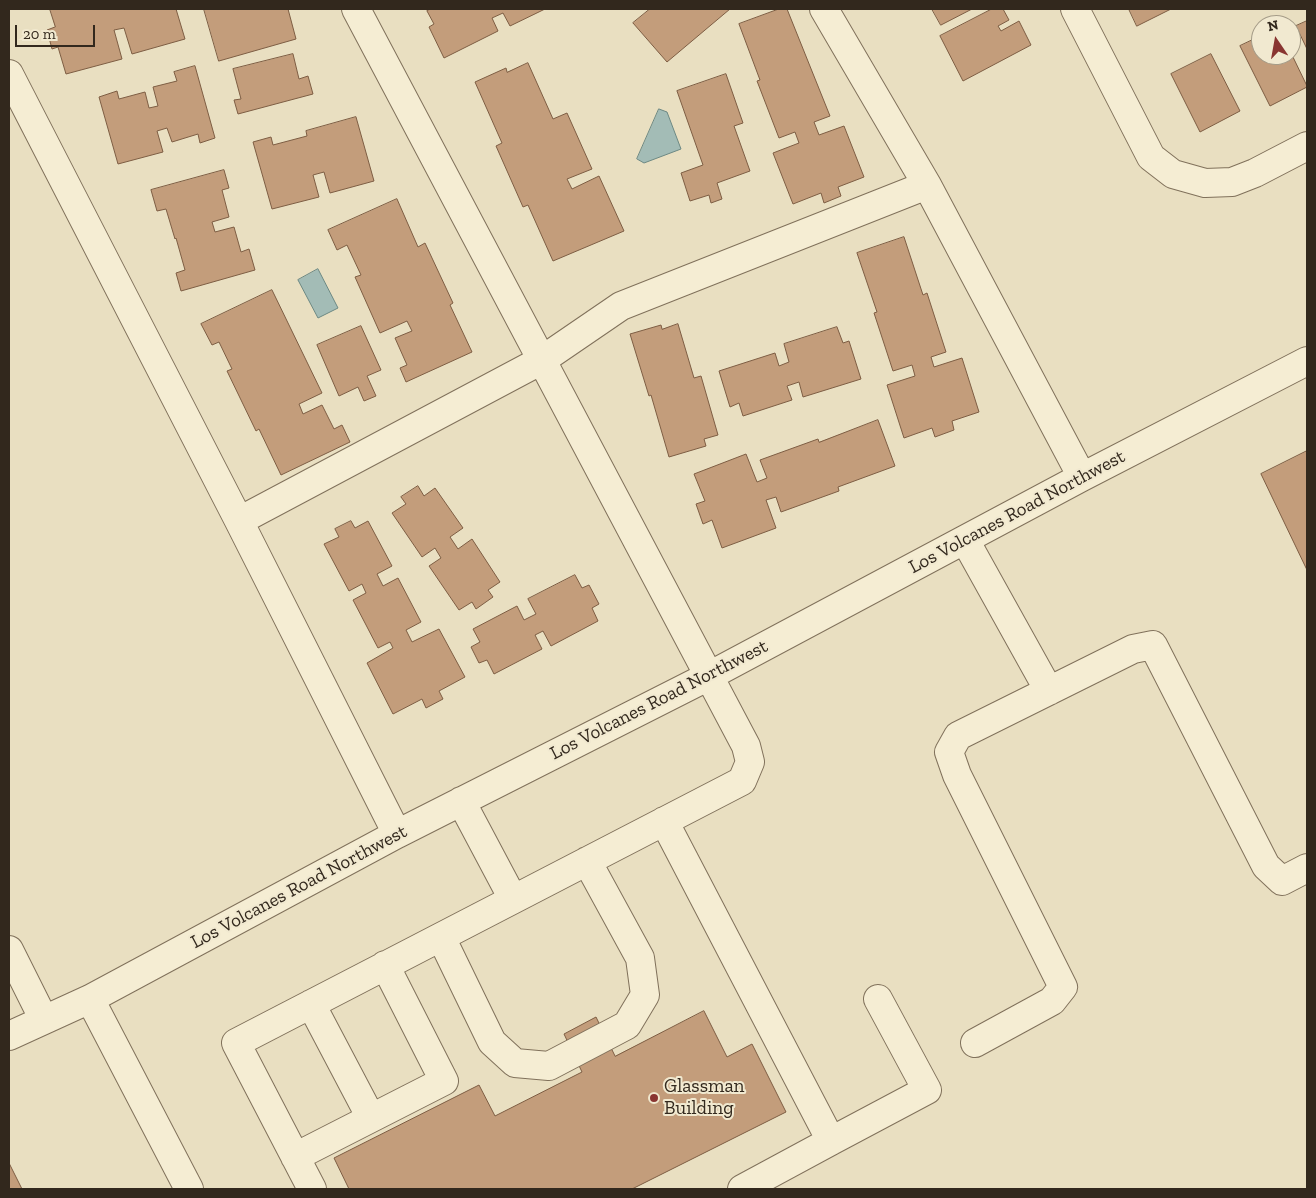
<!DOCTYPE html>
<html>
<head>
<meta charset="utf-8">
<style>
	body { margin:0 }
	#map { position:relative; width:1316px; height:1198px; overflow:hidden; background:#e9dfc1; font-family:"Zilla Slab",serif }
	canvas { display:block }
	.frame { position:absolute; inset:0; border:10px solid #32281d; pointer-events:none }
	.north { position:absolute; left:1251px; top:15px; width:50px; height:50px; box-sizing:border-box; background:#f1e9d0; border:1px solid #a59c88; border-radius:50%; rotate:348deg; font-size:14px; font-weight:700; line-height:20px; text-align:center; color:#32281d }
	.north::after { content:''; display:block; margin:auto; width:18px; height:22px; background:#893531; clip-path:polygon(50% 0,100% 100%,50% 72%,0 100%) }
	.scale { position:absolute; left:15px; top:25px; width:80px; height:22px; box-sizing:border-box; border:2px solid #32281d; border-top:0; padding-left:6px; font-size:15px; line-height:18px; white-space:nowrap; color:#32281d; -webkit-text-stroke:4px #f1e9d0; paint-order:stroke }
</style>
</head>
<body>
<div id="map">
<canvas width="1316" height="1198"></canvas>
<div class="frame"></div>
<div class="north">N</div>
<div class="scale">20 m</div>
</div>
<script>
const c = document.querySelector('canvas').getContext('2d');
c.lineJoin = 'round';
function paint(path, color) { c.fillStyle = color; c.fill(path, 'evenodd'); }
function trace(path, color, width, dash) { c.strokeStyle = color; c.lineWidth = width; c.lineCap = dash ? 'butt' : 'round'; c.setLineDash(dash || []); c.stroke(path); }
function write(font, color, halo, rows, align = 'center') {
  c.font = font + ' "Zilla Slab",serif'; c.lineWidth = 4; c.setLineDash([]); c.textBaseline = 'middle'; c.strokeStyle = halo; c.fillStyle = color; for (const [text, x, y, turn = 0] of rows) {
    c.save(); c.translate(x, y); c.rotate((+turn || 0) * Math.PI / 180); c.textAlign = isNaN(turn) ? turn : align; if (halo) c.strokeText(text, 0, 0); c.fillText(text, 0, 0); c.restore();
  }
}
const water = new Path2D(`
	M659,109L667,112L681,149L644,163L637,159Z
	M318,269L338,308L318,318L298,280Z`);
const building = new Path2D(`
	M50,9H176L185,39L132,54L124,28L114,30L122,59L66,74L58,47L52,49L47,30L55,27Z
	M204,9H288L296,39L219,61Z
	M431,9H545L510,26L503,13L492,18L498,31L444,58L429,27L434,24L427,11Z
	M650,9H730L667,62L633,23Z
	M779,9H787L830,116L814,122L819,135L844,126L864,177L838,187L841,196L824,203L821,193L793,204L773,153L799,143L795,132L779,138L757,81L760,80L739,24Z
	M932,9H972L941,25Z
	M992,9H1003L1009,20L998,26L1001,31L1019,21L1031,45L963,81L940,36Z
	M1129,9H1171L1137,26Z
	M1307,21V49L1296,26Z
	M1261,36V55H1291V53L1307,86V87L1270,106L1240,46Z
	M293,54L299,79L308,76L313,94L238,114L234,100L241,99L233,69Z
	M1211,54L1240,111L1200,132L1171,74Z
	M528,63L553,119L567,113L592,169L567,179L572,189L599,176L624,231L553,261L528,205L523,207L496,146L502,143L475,82L506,68L507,72Z
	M195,66L215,138L200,143L198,134L172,142L167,128L157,131L163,152L118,164L99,97L117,91L119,99L145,92L149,108L158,106L153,87L177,81L174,72Z
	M726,74L743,123L734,126L750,171L717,183L722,199L711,203L709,195L690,201L681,173L703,165L677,91Z
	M356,117L374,181L330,193L324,172L313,175L319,197L272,209L253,142L271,137L273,145L307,136L306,131Z
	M224,170L229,188L222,190L229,217L212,222L215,232L234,227L241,252L249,249L255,270L181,291L176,273L185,270L176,238L175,239L166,209L157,211L151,190Z
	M397,199L418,247L425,243L453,303L450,305L472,352L406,382L400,368L407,365L395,338L412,331L407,321L380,333L355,277L361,275L347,245L337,250L328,230Z
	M904,237L923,295L927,293L946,352L931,357L934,367L962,358L979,412L952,421L954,430L935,437L932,428L904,438L887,385L915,376L912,365L893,371L874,313L877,312L857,253Z
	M272,290L322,393L299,404L303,414L322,405L334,429L342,425L350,442L281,475L259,429L256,431L227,371L232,369L219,342L212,345L201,324Z
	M678,324L694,378L701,376L718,435L704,439L706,446L669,457L651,395L649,396L630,334L661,325L662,329Z
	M361,326L381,370L367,376L376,396L364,401L358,387L339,396L317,345Z
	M837,327L843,343L849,341L861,379L803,397L799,382L787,386L792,400L743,416L739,403L730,407L719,371L775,353L779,366L789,362L784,344Z
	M878,420L895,466L838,487L839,491L781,512L776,497L766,500L776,528L722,548L712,520L703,524L696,504L705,501L694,474L746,454L757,482L767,478L760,460L818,439L819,442Z
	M1307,451V570L1261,474Z
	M418,486L424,496L435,488L463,528L450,537L458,549L472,539L500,582L488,590L493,597L476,609L472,602L459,610L429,566L441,558L435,548L422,557L392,513L406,504L401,497Z
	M351,521L355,528L368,521L392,566L377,574L383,586L398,578L421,622L406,630L412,642L439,629L465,677L439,691L443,699L426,708L422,699L393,714L367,663L393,648L390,642L378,648L353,600L366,593L362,584L349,591L324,544L339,537L335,529Z
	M575,575L582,588L589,585L599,604L592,608L598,621L551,646L543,631L535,635L542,649L494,674L487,660L479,663L471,647L480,642L473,629L517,606L524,620L536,614L528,599Z
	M704,1011L727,1057L752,1044L786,1112L632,1189H349L334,1158L479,1085L495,1116L582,1072L564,1034L596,1017L615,1056Z
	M9,1163L22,1189H9Z`);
const minor = new Path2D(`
	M824,9L927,185L1082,477
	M1075,9L1151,157L1173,174L1205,183L1232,182L1255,173L1307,146
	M9,74L239,521L397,834
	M239,521L542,360L621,306L927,185
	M965,540L1049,691
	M461,801L513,899
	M664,821L831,1141L927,1090L878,999
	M441,937L492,1042L515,1063L549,1066L627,1025L645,995L640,958L587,861
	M9,950L44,1020
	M90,999L189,1189
	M311,1004L371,1118
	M9,1036L90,999L397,834L709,676L1082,477L1307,361
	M975,1043L1052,1001L1063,987L957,775L949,752L958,736L1133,649L1153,645L1266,866L1282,881L1307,868
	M295,1157L444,1081L385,965
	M312,1189L236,1043L742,781L750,762L746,746L356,9
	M742,1189L831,1141`);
const markers = [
	[654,1098,5,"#893531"]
];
const streetNames = [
	["Los Volcanes Road Northwest",1017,512,-28],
	["Los Volcanes Road Northwest",659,700,-27],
	["Los Volcanes Road Northwest",299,887,-28]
];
const poiNames = [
	["Glassman",664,1087],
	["Building",664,1109]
];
paint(water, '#a3bcb6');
trace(water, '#6c8883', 1);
paint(building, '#c39d7b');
trace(building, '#7d5d43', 1);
trace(minor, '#80715b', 30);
trace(minor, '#f5edd3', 28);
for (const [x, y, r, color] of markers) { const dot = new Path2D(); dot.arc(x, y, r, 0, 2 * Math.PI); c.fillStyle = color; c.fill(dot); trace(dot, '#f1e9d0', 2); }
write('19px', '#32281d', '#f1e9d0', streetNames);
write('19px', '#32281d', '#f1e9d0', poiNames, 'left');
</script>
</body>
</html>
